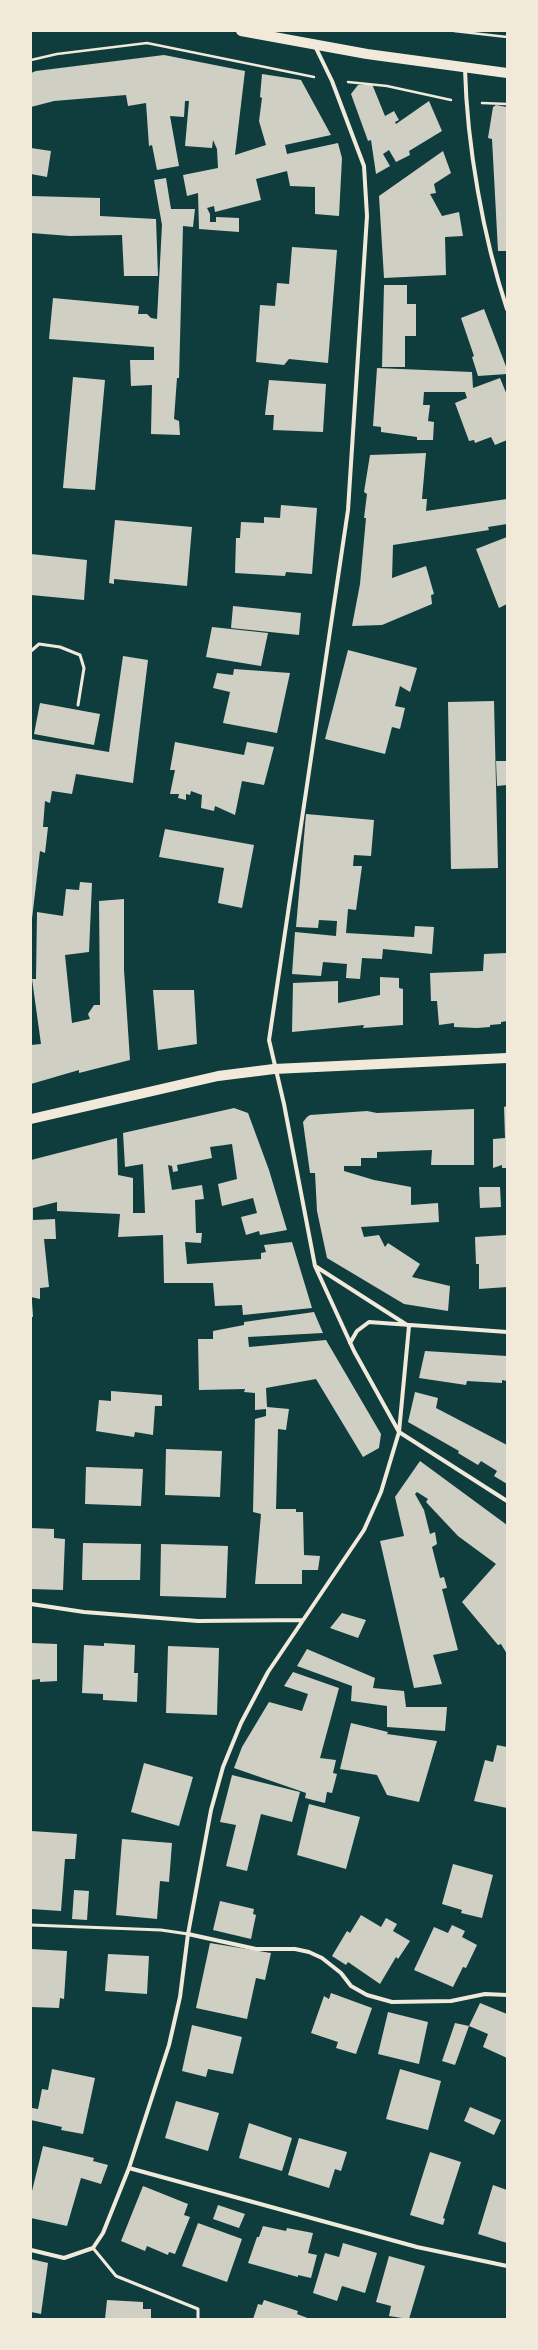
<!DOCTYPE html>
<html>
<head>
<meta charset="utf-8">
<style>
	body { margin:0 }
	#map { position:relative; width:538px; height:2350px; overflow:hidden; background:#0f3d3e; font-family:Inter,sans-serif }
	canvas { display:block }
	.frame { position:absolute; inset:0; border:32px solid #f1e9da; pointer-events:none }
</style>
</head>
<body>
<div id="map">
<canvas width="538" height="2350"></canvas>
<div class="frame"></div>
</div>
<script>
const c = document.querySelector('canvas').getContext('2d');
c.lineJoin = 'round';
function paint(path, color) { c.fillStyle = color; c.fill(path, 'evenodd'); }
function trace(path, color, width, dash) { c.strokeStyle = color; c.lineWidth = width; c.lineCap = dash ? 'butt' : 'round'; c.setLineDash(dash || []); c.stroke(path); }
const building = new Path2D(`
	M164,55L245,71L235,155L266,145L259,121L262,98L260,97L262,74L301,80L331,135L285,145L287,154L338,143L342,158L339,216L315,214V187L290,186L287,171L256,179L261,200L215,212L214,206L207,208L210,214V222H216V217L239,218V232L199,229L198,193L187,196L183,175L218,168L217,149L213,140L212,148L185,146L189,101H185L184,117L170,116L179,166L157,170L152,145L149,146L146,103L128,106L126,95L54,101L31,107V73L36,71Z
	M372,84L385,116L394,111L399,120L395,122L396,124L429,101L442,131L409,151L410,155L396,162L389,150L383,154L390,166L376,174L371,140L368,141L351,94L358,85Z
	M496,105L507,107V251H498L492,139L488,138L493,107Z
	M31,148L51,151L47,177L31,174Z
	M443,151L451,173L434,184L436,193L430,194L442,216L459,212L463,236L445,237L446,275L384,278L379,196Z
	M166,178L171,209H195L193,227L183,226L179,378H177L174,419L179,421L180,435L151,434L152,385L131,386L130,360H154V347L49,339L53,298L139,306L138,314H147L151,318L157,319L162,225L154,180Z
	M31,196L100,198V216L156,219L158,276H124L122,235L70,236L31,233Z
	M292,247L337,250L328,363L289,359L284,365L256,362L260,305L275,306L277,283L289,284Z
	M384,285H407V304H416V336H405V367H382Z
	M484,309L507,369V374L478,376L472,357L474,356L461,318Z
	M377,368L472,372L473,388L500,378L507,395V440L495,445L491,437L475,443L474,440L469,441L455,403L467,398L465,392H424L423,405H430L428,421L434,422L433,440H417V437L381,432V427L373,426Z
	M73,377L105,380L95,490L63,488Z
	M269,380L326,384L323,432L273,430L274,415H265Z
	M426,453L422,499H427L426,511L507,499V524L488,527L489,530L393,545L392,578L426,566L434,594L431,595L432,604L382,625L352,626L360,584L366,518H364L367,494L364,492L370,455Z
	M281,505L317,508L312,574L286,572L285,576L235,573L236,538H240L241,522L264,523V517L280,518Z
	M115,520L192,527L187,586L114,579V584L109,583Z
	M507,537V604L499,608L476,549Z
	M31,554L87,560L84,600L31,595Z
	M233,606L301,613L299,635L231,628Z
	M212,627L268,633L261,666L206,657Z
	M348,650L417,668L410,692L400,686L395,706L405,708L400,729L392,727L385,754L325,739Z
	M123,656L148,660L133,783L76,774L72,794L52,791L50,803L45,801L43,827H48L45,853L40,851L31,927V739L109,752Z
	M234,669L290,673L277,733L223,723L230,692L213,688L217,673L233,675Z
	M494,701L498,868L451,869L448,702Z
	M40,703L100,714L94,745L34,734Z
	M175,742L244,755L247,742L274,747L264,785L242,781L235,815L215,806L214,811L201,808L202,795L191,791L190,795L186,794V800L178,798L179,794H170L175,770H170Z
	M496,761H507V785L497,786Z
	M306,814L374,820L371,856L354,855L353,866H362L356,910L348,909L346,933L414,937L415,926L434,927L432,954L383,949L382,959L362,958L360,979L346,978L347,964L323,962L321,976L292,974L295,932L336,936L337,921L319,920L318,928L296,927Z
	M165,829L254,845L242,908L218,903L224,868L159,857Z
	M80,882L92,883L89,952L65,955L72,1023L90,1019L88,1014L94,1005H100L99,901L124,899V970L130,1060L79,1073V1070L31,1084V1045L41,1044L32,979H36L37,912L63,916L66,889L79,890Z
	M507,953V1021L501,1022V1024L490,1025V1027L477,1028L454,1027V1023L439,1025L437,1001H431L430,973L483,971L484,954Z
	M380,977L399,978V988L403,989V1025L363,1028L364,1025L292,1032L293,983L338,981V1003L380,995Z
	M153,990H194L197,1044L158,1050Z
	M507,1106V1168H502V1165L493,1168V1139L505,1138L504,1107Z
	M234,1108L248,1113L269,1170L287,1230L260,1235L259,1231L246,1235L241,1217L257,1213L253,1198L222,1206L218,1184L237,1179L232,1144L210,1147L212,1158L177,1165L178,1171L173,1172L172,1166L168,1165L172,1190L202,1185L204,1199L195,1200L196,1233H202L201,1243L185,1242L187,1264L261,1259V1253L266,1252L264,1245L292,1242L312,1308L243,1315L242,1305L215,1306L213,1283H164L163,1235L118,1237L120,1214L57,1211V1202L33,1208V1220L55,1219L56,1239H44L49,1287L40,1288V1299L31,1297V1160L117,1138L118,1175L133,1178V1213H145L143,1164L125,1167L123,1133Z
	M474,1109V1165H431L432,1150L377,1152V1158H361V1166H344V1171L374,1180L411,1187V1205L438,1203L439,1222L361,1227L364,1237L379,1235L385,1247L388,1243L420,1264L412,1277L450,1286L448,1311L404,1304L327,1258L317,1211L315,1173H310L303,1122L307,1117L310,1115L367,1111L377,1113Z
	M479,1187H500L501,1207L480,1208Z
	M507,1235V1287L479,1289V1264H476L475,1237Z
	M31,1302H32L33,1317H31Z
	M314,1312L323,1333L248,1337L249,1347L326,1340L381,1434L379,1448L363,1457L316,1379L266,1388L267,1407L289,1409L286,1430L278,1429L276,1509H296V1512H303L304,1555L320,1556L318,1570H302V1584H255L261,1514L253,1512L255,1419L266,1416V1409L255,1410V1393L244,1392L245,1389L199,1390L198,1339H213V1331L244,1325V1322Z
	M425,1351L507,1356V1381L502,1380V1383L467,1381L466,1385L419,1378Z
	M111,1391L162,1395V1406H155L153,1435L135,1432L134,1437L96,1431L99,1400L111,1401Z
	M415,1392L438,1398L436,1408L507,1445V1484L494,1476L497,1471L481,1461L478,1465L458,1453L459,1451L408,1422Z
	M166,1449L222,1451L220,1497L165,1495Z
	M420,1461L507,1525V1654L501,1644L498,1645L462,1602L496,1564L458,1536L426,1502L428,1499L417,1492L415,1494L424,1510L430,1534L435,1532L437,1544L432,1547L440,1578L444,1577L447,1588L442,1589L458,1650L433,1655L442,1684L414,1688L380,1541L404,1536L395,1497Z
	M86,1467L143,1469L141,1506L85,1504Z
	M31,1528L54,1529V1538L65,1539L63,1590L31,1589Z
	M83,1543L141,1544L140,1580H82Z
	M161,1544L228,1546L226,1598L160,1596Z
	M342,1613L366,1620L358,1638L330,1628Z
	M31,1643L57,1644V1681L40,1682V1679L31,1680Z
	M104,1643L135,1645L134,1673H138L137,1702L103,1700V1694L82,1693L84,1645L104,1646Z
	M168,1646L219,1648L217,1715L166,1713Z
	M307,1649L375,1678L373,1688L404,1691L406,1707H447L445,1731L387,1727V1706L351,1701L352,1686L297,1666Z
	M293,1672L339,1688L320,1758L336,1760L333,1773L337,1774L332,1793L327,1792L325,1803L305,1798L306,1793L234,1768L242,1747L269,1702L302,1711L308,1694L284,1686Z
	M351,1723L388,1732L387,1734L437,1741L419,1802L387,1795L377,1775L340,1769Z
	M497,1745L507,1747V1808L474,1801L485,1760L493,1762Z
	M144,1763L193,1777L179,1826L131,1812Z
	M232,1775L300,1792L292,1822L261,1814L247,1871L226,1866L236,1825L220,1822Z
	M309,1804L360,1817L346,1869L297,1855Z
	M31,1831L77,1834L75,1859H65L61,1911L31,1909Z
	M122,1839L172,1843L169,1882L160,1881L157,1919L116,1915Z
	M453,1864L493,1875L482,1918L461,1913L462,1910L442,1904Z
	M74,1890L89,1891L87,1920L72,1919Z
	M220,1901L254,1909L253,1914L256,1915L251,1939L213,1930Z
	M361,1915L381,1927L386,1918L397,1924L393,1931L410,1941L398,1959L396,1957L380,1984L348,1962L346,1965L332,1956L347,1931L350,1933Z
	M452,1925L465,1931L462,1937L477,1945L466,1968L463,1967L453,1987L414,1970L434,1927L448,1933Z
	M210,1943L271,1953L265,1980L256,1978L247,2019L196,2008Z
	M31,1949L67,1951L64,1999L60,1998L59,2008L31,2007Z
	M108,1954L149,1956L147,1994L105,1991Z
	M331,1993L372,2008L356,2054L336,2048L338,2042L311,2033L324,1996L329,1999Z
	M480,2003L507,2014V2058L483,2047L488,2034L469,2026Z
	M388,2012L428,2022L419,2064L378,2054Z
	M455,2023L469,2026L455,2065L442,2061Z
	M192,2025L242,2037L233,2074L208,2069L206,2077L182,2071Z
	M52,2069L95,2078L83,2134L61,2130L62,2127L31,2120L32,2108L38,2109L42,2089L48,2090Z
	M400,2069L441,2081L428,2130L386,2119Z
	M176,2101L219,2113L208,2151L165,2138Z
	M470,2107L501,2120L494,2135L464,2121Z
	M249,2123L292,2138L282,2171L239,2158Z
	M299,2138L347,2152L341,2171L335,2169L329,2188L288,2175Z
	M43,2146L94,2158L93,2161L108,2165L101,2184L81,2178L67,2226L31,2218V2195Z
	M430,2152L461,2162L443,2218L445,2219L443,2225L410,2215Z
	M493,2185L507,2190V2243L478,2234Z
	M143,2186L188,2204L184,2215L190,2217L175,2254L169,2252L168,2255L147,2246L145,2251L121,2241Z
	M218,2205L245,2214L239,2228L213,2219Z
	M198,2223L242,2239L227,2282L182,2266Z
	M263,2226L286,2231L287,2228L313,2233L308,2253L317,2255L311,2278L298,2275V2277L248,2263L257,2237H259Z
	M343,2243L377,2253L365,2293L342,2286L337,2301L313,2293L325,2253L339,2257Z
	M389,2256L425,2266L409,2319L389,2316L391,2306L376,2302Z
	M31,2259L48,2263L41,2314L31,2312Z
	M107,2300L143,2302V2309H151V2319H105Z
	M264,2300L298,2311L297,2314L310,2319H253L258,2304L262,2305Z`);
const path = new Path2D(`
	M454,31L507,37
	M31,60L57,54L147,43L314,77
	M348,82L387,86L451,100
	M482,103L507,104`);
const service = new Path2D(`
	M31,651L39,644L60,647L80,655L84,668L78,705
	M31,1925L161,1930L188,1934
	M93,2248L116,2276L198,2309V2319`);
const minor = new Path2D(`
	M315,46L332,81L364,166L367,216L348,510L269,1040L284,1104L315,1266L354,1351L399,1432L507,1501
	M465,69C467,145 483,237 507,309
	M315,1266L407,1325
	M350,1343L357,1331L369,1322L507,1332
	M31,1604L84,1612L198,1621L303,1620
	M188,1934L256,1949H295L309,1952L322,1958L341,1973L351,1986L367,1995L392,2002L451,2001L485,1994L507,1995
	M129,2168L417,2247L507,2266
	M31,2250L64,2258L93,2248L103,2233L129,2168L169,2045L180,1997L188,1934L211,1810L223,1767L241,1723L268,1672L364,1530L381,1492L399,1432L409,1326`);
const primary = new Path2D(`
	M241,31L367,54L507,73
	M31,1119L218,1076L274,1069L507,1058`);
paint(building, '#cfcfc3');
trace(path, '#f1e9da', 2.5);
trace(service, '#f1e9da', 3);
trace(minor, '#f1e9da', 4);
trace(primary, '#f1e9da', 10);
</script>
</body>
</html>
